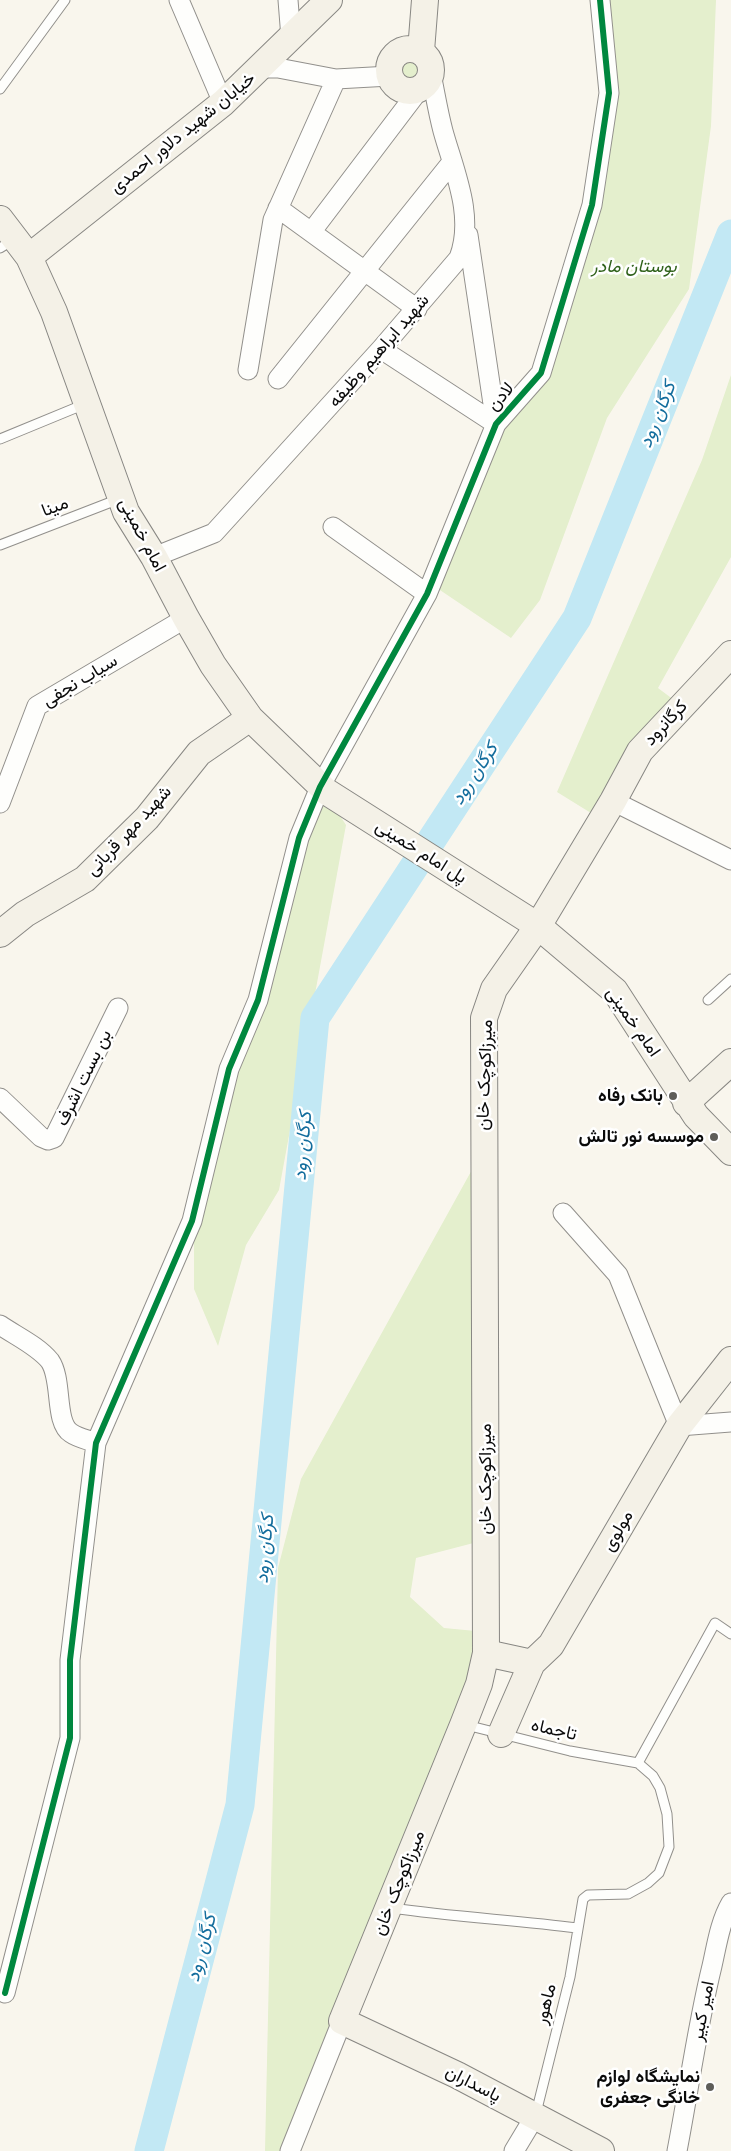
<!DOCTYPE html>
<html>
<head>
<meta charset="utf-8">
<style>
	body { margin:0 }
	canvas { display:block; background:#f9f6ed }
</style>
</head>
<body>
<canvas width="731" height="2151"></canvas>
<script>
const c = document.querySelector('canvas').getContext('2d');
c.lineJoin = 'round';
function paint(path, color) { c.fillStyle = color; c.fill(path, 'evenodd'); }
function trace(path, color, width, dash) { c.strokeStyle = color; c.lineWidth = width; c.lineCap = dash ? 'butt' : 'round'; c.setLineDash(dash || []); c.stroke(path); }
function write(font, color, halo, rows, align = 'center') {
  c.font = font + ' Lora,Vazirmatn,serif'; c.lineWidth = 5; c.setLineDash([]); c.textBaseline = 'middle'; c.strokeStyle = halo; c.fillStyle = color; for (const [text, x, y, turn = 0] of rows) {
    c.save(); c.translate(x, y); c.rotate((+turn || 0) * Math.PI / 180); c.textAlign = isNaN(turn) ? turn : align; if (halo) c.strokeText(text, 0, 0); c.fillText(text, 0, 0); c.restore();
  }
}
const green = new Path2D(`
	M600,0H716L711,126L689,289L607,418L540,600L511,638L431,584L496,425L541,373L610,93Z
	M410,50C431,61 431,61 425,84L407,90C390,85 386,68 398,55Z
	M731,375V557L658,688L682,706L599,818L557,792L702,460Z
	M321,787L346,825L279,1190L246,1245L218,1346L194,1289V1222Z
	M484,1148L485,1540L416,1558L410,1597L444,1628L486,1632L290,2151H265L278,1568L301,1479Z`);
const river = new Path2D(`
	M149,2151L240,1805L315,1018L577,618L731,234`);
const lane = new Path2D(`
	M0,89L65,0
	M0,248L13,240
	M0,439L85,404
	M0,545L119,499
	M708,1000L731,979
	M466,1725L570,1751L638,1763L653,1776L660,1788L667,1814L669,1847L659,1873L648,1883L628,1894L588,1895L583,1899L570,1977L536,2113
	M638,1763L715,1623L731,1634
	M392,1908C454,1917 516,1920 578,1928`);
const street = new Path2D(`
	M179,0L223,103
	M288,0L291,38
	M262,68H278L336,79L390,76
	M278,208L417,309
	M312,231L419,90
	M468,235L496,424
	M381,349L496,424
	M248,370L273,220L336,79
	M278,379L452,162
	M333,527L427,594
	M154,557L214,533L381,349L459,258C475,216 454,171 443,131C438,112 435,93 431,74
	M613,801L731,860
	M0,803L37,706L186,618
	M0,1098L41,1137L48,1140L54,1138L118,1008
	M563,1213L618,1275L679,1426L731,1422
	M0,1325C16,1336 38,1346 50,1361C63,1380 54,1422 71,1433C78,1438 89,1440 96,1443
	M5,1993L70,1738V1660L96,1443L192,1221L229,1069L258,1000L299,838L320,787L427,594L496,424L541,373L592,205L609,93L600,0
	M290,2151L342,2021
	M514,2151L535,2116
	M677,2151C689,2089 697,2027 712,1966C717,1944 720,1922 731,1903`);
const secondary = new Path2D(`
	M389 70a21 21 0 1 1 42 0a21 21 0 1 1-42 0Z
	M421,51L425,0
	M0,219L29,257L54,312L126,512L154,557L186,618L213,665L250,718L327,792L538,926L615,991L696,1116L731,1152
	M29,257L223,103L329,0
	M0,934L25,914L85,879L147,818L199,753L250,718
	M686,1103L731,1062
	M486,1653L532,1663L551,1645L679,1426L731,1360
	M501,1734L532,1663
	M601,2151L457,2075L342,2021L463,1725L479,1684L486,1653L484,1018L494,989L538,926L613,801L640,751L731,654`);
const cycleway = new Path2D(`
	M5,1993L70,1738V1660L96,1443L192,1221L229,1069L258,1000L299,838L320,787L427,594L496,424L541,373L592,205L609,93L600,0`);
const markers = [
	[673,1096,5,"#5e5d59"],
	[714,1137,5,"#5e5d59"],
	[710,2087,5,"#5e5d59"]
];
const streetNames = [
	["خیابان شهید دلاور احمدی",183,133,-39],
	["شهید ابراهیم وظیفه",379,351,-49],
	["لادن",501,397,-49],
	["مینا",55,507,-21],
	["امام خمینی",142,535,62],
	["سیاب نجفی",80,681,-31],
	["کرگانرود",666,723,-47],
	["شهید مهر قربانی",129,831,-47],
	["پل امام خمینی",421,852,32],
	["امام خمینی",633,1022,55],
	["میرزاکوچک خان",485,1075,-88],
	["بن بست اشرف",84,1078,-64],
	["میرزاکوچک خان",486,1479,-90],
	["مولوی",618,1531,-60],
	["تاجماه",554,1730,13],
	["میرزاکوچک خان",399,1883,-68],
	["ماهور",546,2004,-76],
	["امیر کبیر",703,2011,-79],
	["پاسداران",473,2084,27]
];
const parkNames = [
	["بوستان مادر",634,267]
];
const poiNames = [
	["بانک رفاه",663,1096],
	["موسسه نور تالش",704,1137],
	["نمایشگاه لوازم",700,2077],
	["خانگی جعفری",700,2098]
];
const waterNames = [
	["کرگان رود",658,415,-68],
	["کرگان رود",475,774,-57],
	["کرگان رود",303,1146,-85],
	["کرگان رود",265,1549,-85],
	["کرگان رود",202,1948,-75]
];
paint(green, '#e4efcd');
trace(river, '#c2e8f4', 29);
trace(lane, '#92908c', 11);
trace(street, '#92908c', 21);
trace(secondary, '#888783', 28);
trace(lane, '#fefefc', 9);
trace(street, '#fefefc', 19);
trace(secondary, '#f4f1e7', 26);
trace(cycleway, '#00873e', 6);
for (const [x, y, r, color] of markers) { const dot = new Path2D(); dot.arc(x, y, r, 0, 2 * Math.PI); c.fillStyle = color; c.fill(dot); trace(dot, '#fff', 2); }
write('18px', '#0a0a0a', '#fff', streetNames);
write('italic 18px', '#30621b', '#fff', parkNames);
write('bold 18px', '#0a0a0a', '#fff', poiNames, 'right');
write('italic 19px', '#136d9d', '#fff', waterNames);
</script>
</body>
</html>
